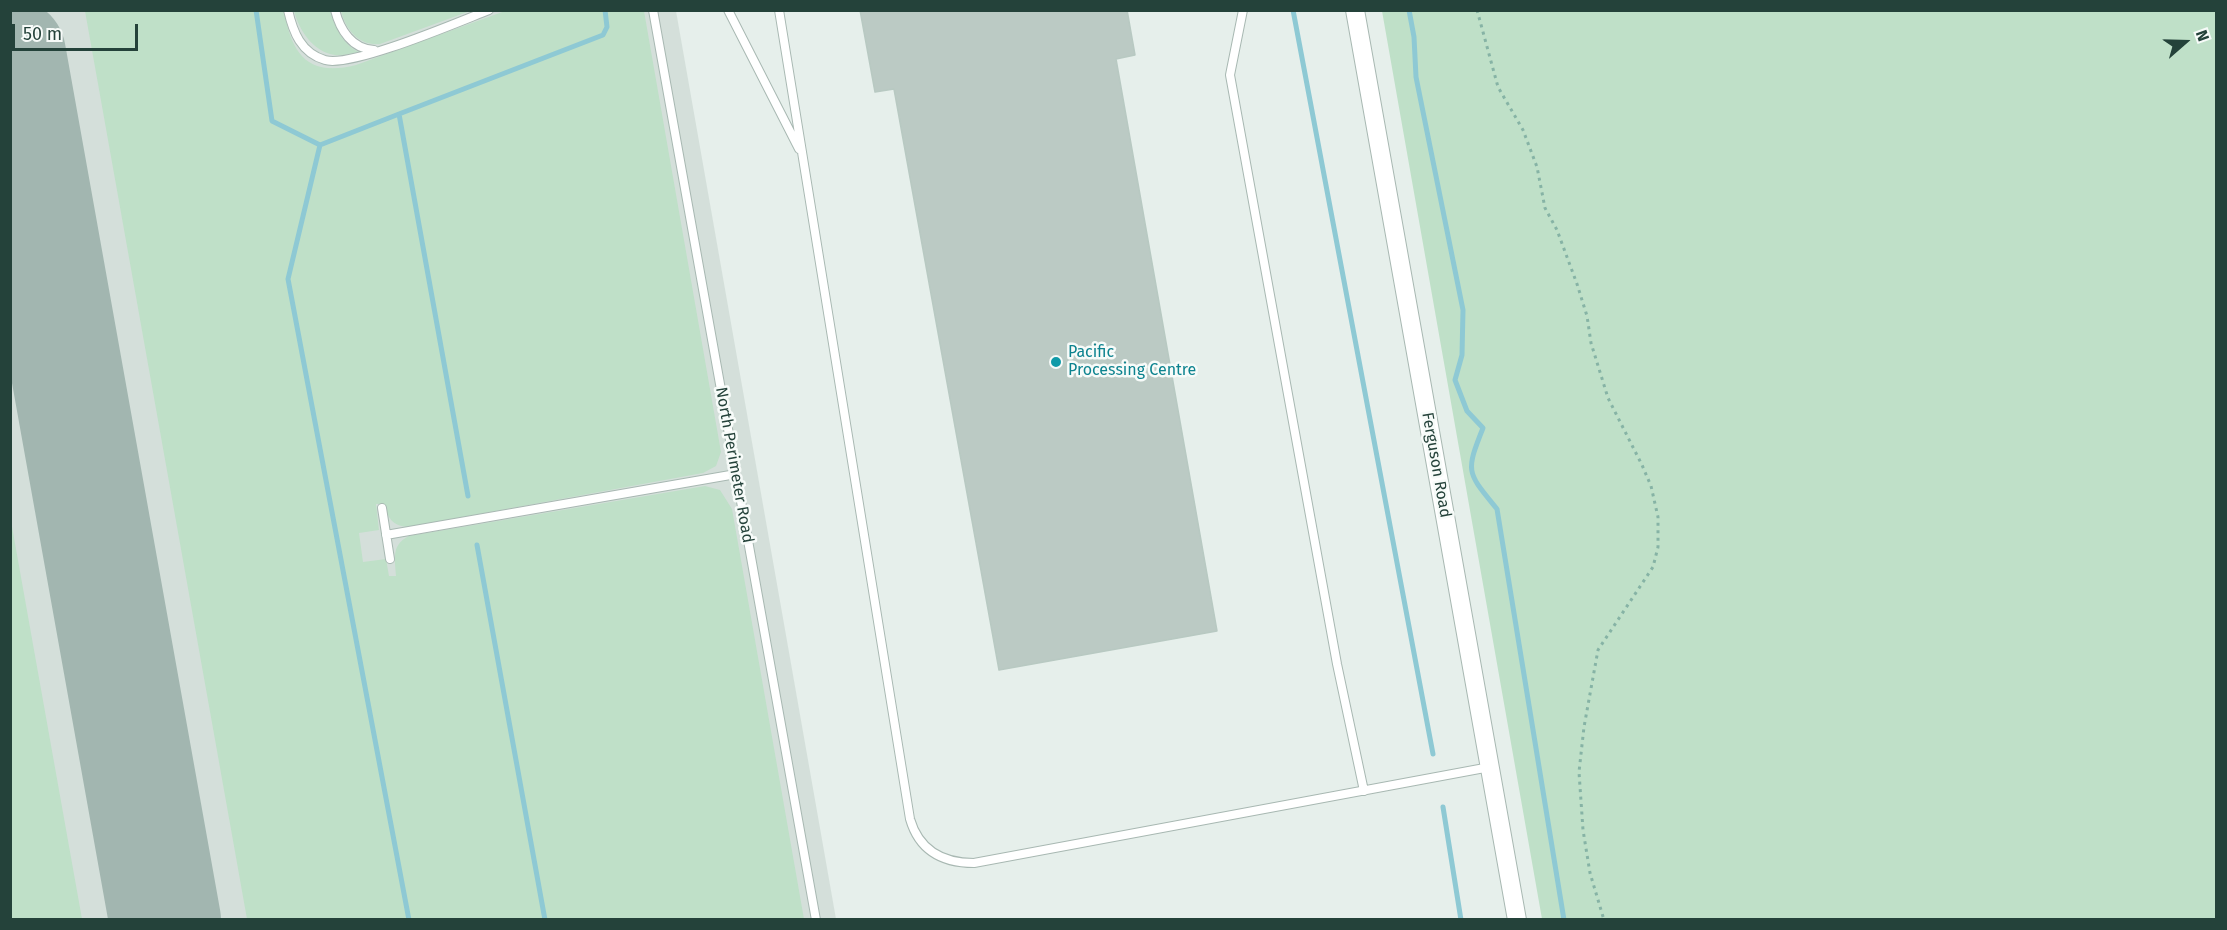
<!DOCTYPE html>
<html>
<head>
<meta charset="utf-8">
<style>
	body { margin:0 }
	#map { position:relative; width:2227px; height:930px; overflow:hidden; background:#e6efeb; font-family:"Fira Sans",sans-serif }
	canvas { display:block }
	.frame { position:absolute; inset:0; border:12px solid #24423a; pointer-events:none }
	.north { position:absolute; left:2155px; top:12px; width:60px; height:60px; -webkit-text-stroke:4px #f7fbf9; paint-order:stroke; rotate:70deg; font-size:16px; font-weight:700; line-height:24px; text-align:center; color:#24423a }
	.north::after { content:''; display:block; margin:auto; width:21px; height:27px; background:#24423a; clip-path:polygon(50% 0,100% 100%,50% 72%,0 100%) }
	.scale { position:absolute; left:12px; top:24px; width:126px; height:27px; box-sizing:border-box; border:3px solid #24423a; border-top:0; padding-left:8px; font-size:18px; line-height:21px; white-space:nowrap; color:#24423a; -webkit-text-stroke:4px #f7fbf9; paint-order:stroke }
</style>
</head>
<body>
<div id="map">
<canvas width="2227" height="930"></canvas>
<div class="frame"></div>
<div class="north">N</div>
<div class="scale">50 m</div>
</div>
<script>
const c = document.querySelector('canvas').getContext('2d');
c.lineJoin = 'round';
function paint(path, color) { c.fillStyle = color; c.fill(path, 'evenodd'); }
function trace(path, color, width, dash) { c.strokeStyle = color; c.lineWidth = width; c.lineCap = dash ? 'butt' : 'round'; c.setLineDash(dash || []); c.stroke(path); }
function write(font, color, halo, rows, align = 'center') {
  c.font = font + ' "Fira Sans",sans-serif'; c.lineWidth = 5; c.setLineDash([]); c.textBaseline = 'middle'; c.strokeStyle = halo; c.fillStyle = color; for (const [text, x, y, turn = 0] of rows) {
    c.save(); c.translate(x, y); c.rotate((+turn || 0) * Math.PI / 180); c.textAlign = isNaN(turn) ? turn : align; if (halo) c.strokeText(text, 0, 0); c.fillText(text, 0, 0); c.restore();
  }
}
const built = new Path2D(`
	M10,11H676L836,919H11Z`);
const green = new Path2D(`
	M85,11H284C292,54 307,77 356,65L505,11H644L721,452L716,466L703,473L408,527C393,526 387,518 385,504H376L379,530L359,533L363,562L386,559L389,576H396C395,558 391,545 409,536L705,486L720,490L732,509L804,919H247Z
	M294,11H330C335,27 343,45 359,52C352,53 342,56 335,55C313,52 299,30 294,11Z
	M341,11V10L470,11L380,44C359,46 346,30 341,11Z
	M1382,11H2216V919H1542Z
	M11,521L82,919H11Z`);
const stream = new Path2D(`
	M256,10L272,121L320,145
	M1293,10L1433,754
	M1409,10L1414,37L1416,77L1463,310L1462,355L1455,380L1467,411L1483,428C1465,473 1467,472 1497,509L1564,920
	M399,114L320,145L288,279L409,920
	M468,496L399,114L603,35L607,27L605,10
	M477,545L545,920
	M1443,807L1461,920`);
const runway = new Path2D(`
	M10,54L165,920`);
const building = new Path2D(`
	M860,10H1127L1135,55L1116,59L1217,631L999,670L894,89L875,92Z`);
const path = new Path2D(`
	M1477,10L1498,87L1523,130L1537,167L1545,208L1557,230L1577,284L1587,316L1591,343L1608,398L1642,465L1651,486L1658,517V547L1653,567L1598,650L1584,727L1579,772L1583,830L1590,873L1604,920`);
const service = new Path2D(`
	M288,10C293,32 301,53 325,60C351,68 458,22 489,10
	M335,10C340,30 352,49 374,50
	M653,10L816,920
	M728,10L799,149
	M779,10L910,819C919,850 942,863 974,863L1490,767
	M1243,10L1230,75L1337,664L1364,791
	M382,508L390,559
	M386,535L736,474`);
const tertiary = new Path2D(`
	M1355,10L1517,920`);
const markers = [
	[1056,362,6,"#0f9aa8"]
];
const cultureNames = [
	["Pacific",1068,353],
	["Processing Centre",1068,371]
];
const streetNames = [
	["North Perimeter Road",734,465,80],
	["Ferguson Road",1436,465,80]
];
paint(built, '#d4dfda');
paint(green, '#bfe0c8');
trace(stream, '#8ec9d4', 5);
trace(runway, '#a2b6b0', 112);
paint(building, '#bbcac4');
trace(building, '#b8c9c2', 1.5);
trace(service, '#a8b8b2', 10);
trace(tertiary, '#a8b8b2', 20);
trace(path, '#86b3a5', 3, [3, 4.5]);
trace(service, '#fff', 8);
trace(tertiary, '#fff', 18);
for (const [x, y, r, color] of markers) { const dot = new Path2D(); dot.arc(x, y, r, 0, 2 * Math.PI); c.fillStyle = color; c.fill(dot); trace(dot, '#f7fbf9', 2); }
write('16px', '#0d838f', '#f7fbf9', cultureNames, 'left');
write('16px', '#24423a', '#f7fbf9', streetNames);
</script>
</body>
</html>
